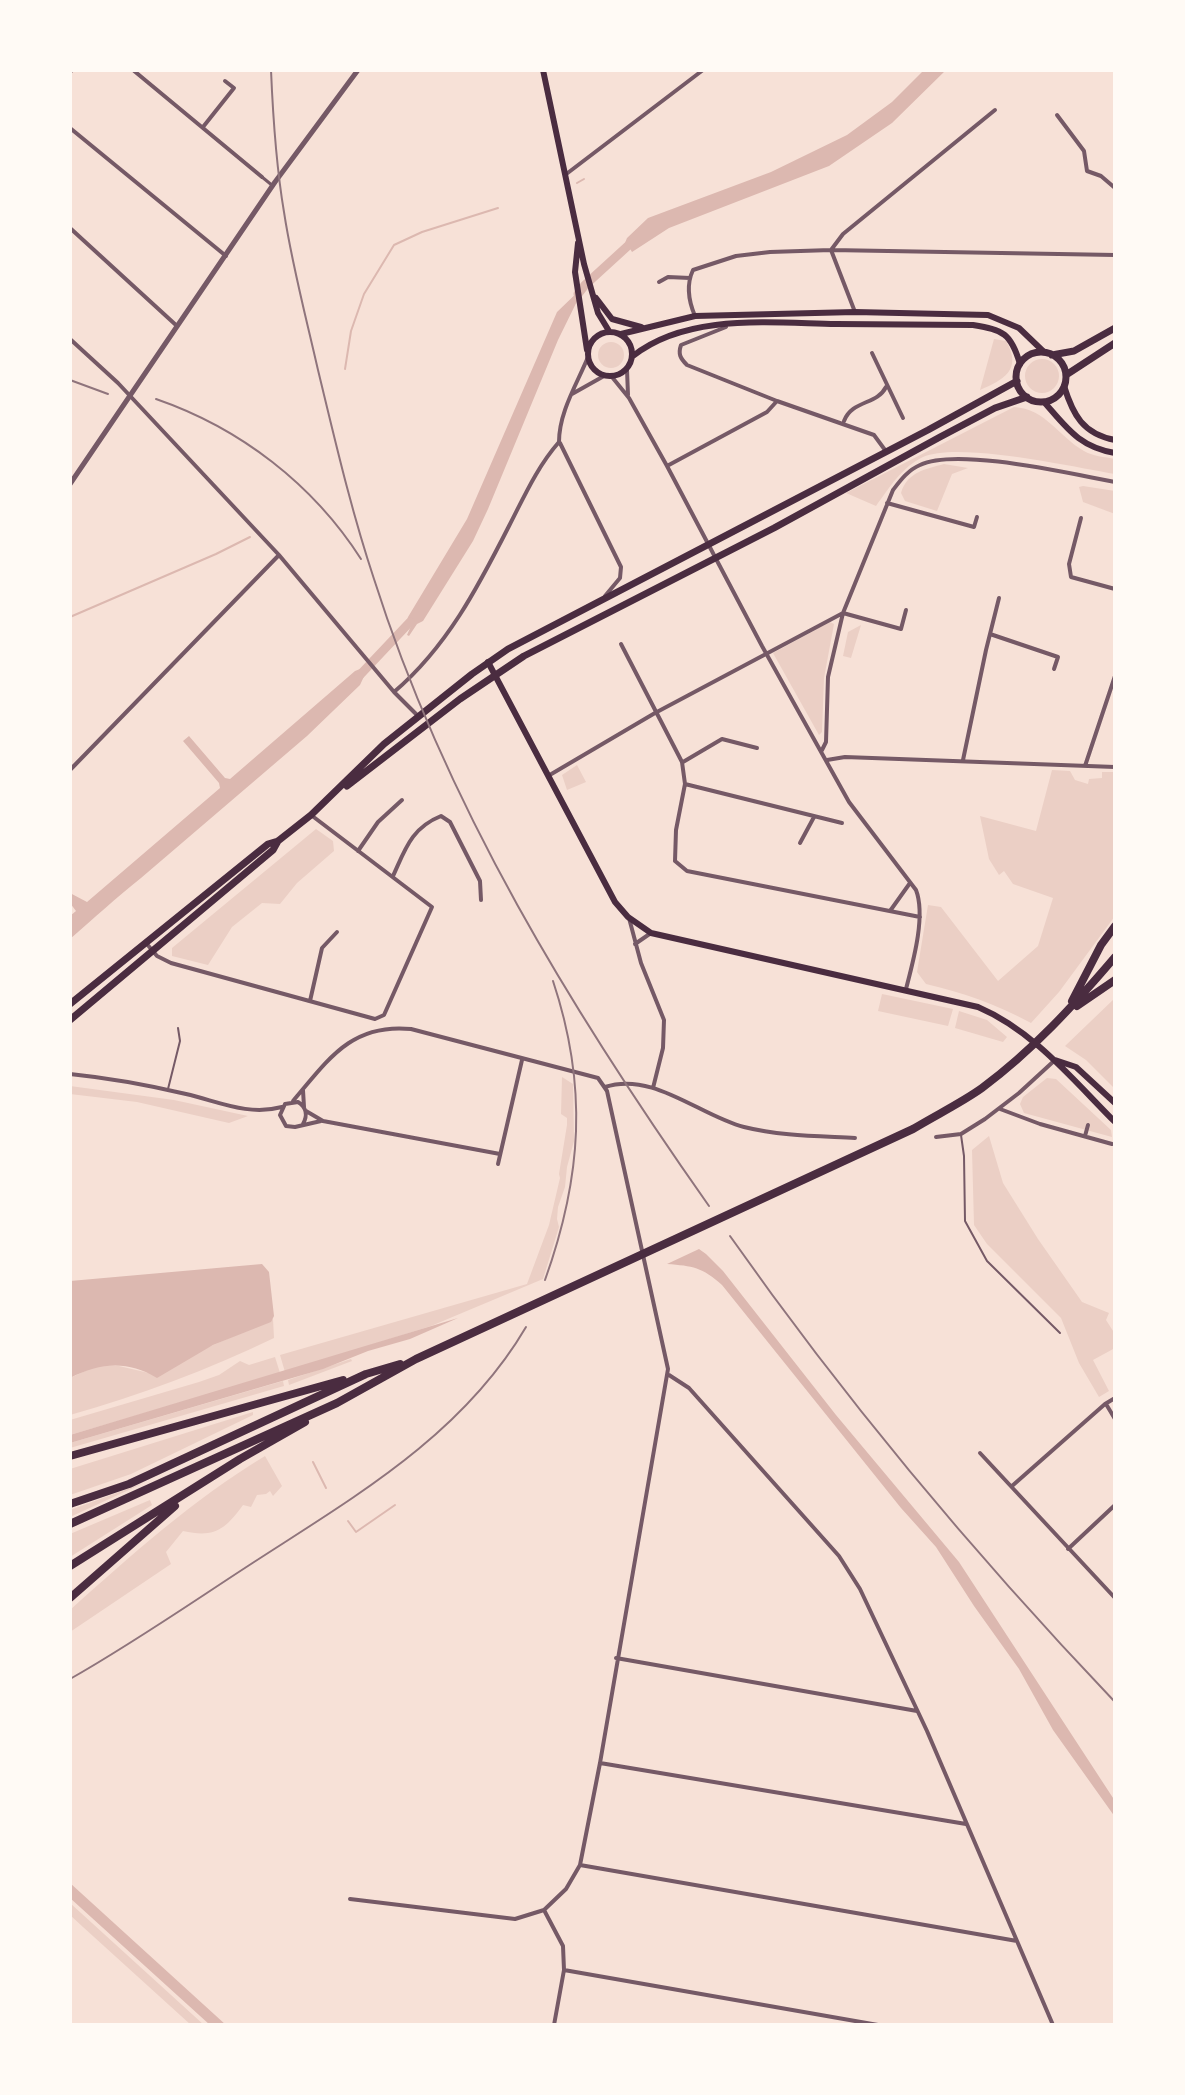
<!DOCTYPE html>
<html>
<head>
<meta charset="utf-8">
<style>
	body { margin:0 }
	#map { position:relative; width:1185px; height:2095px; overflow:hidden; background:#f7e1d7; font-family:"Playfair Display",serif }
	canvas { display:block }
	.frame { position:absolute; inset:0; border:72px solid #fffaf5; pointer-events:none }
</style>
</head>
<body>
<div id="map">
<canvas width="1185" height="2095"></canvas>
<div class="frame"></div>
</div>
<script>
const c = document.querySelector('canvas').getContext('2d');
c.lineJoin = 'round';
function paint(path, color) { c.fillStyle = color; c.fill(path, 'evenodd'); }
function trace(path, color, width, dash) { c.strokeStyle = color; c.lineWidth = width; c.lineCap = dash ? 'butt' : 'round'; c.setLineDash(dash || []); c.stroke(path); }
const green = new Path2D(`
	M994,339L1006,341C1023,370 1003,380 980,390Z
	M598 355a13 13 0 1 1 26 0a13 13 0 1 1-26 0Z
	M1025 376a17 17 0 1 1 34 0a17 17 0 1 1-34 0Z
	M1014,407C1046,409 1058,436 1084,451C1092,456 1105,457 1115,459V474C1075,467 957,441 923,457C902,467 889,488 876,506L846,493Z
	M944,464L968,468L952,474L937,511L905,501L901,493C907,472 926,469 944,464Z
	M1083,486L1115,491V514L1083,502L1079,487Z
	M830,622L834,624L824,678L822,732L819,735L773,653Z
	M861,625L851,658L843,656L848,632Z
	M577,765L586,782L567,790L562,775Z
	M1052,770L1070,771L1075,780L1088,784L1089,779L1102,778V772H1115V916L1059,992L1031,1023C996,1004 964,993 926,984L917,972L928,905L941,907L998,981L1038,946L1053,898L1013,884L1004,871L999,875L989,859L980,816L1036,831Z
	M316,829L333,841L334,851L297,883L280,904L262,903L232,927L208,965L172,956V948Z
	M882,994L953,1009L948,1026L878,1011Z
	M1115,998V1089L1086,1060L1065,1046Z
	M959,1011L987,1020L1007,1037L1003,1042L955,1028Z
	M562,1077L573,1084L574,1141L567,1167L565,1187L558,1207L557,1219L559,1227L543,1279L431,1326L285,1372L280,1355L527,1284L549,1225L560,1178L559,1174L567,1125V1118L561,1114Z
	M1047,1078L1056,1079L1111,1130L1112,1137L1024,1113L1020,1104L1023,1097Z
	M70,1086L174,1100L248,1116L229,1123L137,1102L70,1094Z
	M989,1136L1003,1183L1038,1239L1082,1302L1109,1313L1106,1320L1115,1334V1348L1093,1360L1109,1391L1099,1397L1079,1363L1061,1318L987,1244L974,1225L972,1150Z
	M273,1319L274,1338C207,1370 141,1395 70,1415V1378L98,1365L119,1366L149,1373Z
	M275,1357L280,1373L70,1435V1420L199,1382L219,1375L240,1361L249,1365Z
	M351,1359L352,1361L289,1385L288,1380Z
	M283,1381L284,1386L70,1448V1443Z
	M253,1412V1415L131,1474L70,1495V1469Z
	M265,1456L282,1486L273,1496L270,1491L266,1494L257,1495L251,1507L243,1505C225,1530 214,1538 183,1531L166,1552L171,1564L70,1632V1610C134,1553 191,1501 265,1456Z
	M144,1483L70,1517V1510Z
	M150,1500L152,1505L70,1557V1534Z
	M70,1903L204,2025H191L83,1927L70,1915Z`);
const water = new Path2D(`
	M924,70H946L892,123L829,166L669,228L632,252L629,247L622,250L627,238L648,218L771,172L847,135L892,102Z
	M585,285L558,340L488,509L473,541L423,621L417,624L409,636L407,635L411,626L404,629L408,617L467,519L557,312Z
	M365,667L367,670L360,685L307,736L141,878C116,898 94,918 70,939V916L76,911L70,903V893L87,902L220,788L219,783L183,741L189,736L225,778L230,779L355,671Z
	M699,1249L706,1254L723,1271L836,1415L959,1562L1115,1801V1817L1053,1730L1019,1669L974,1606L936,1547L901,1508L722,1285C702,1267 693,1266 667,1264Z
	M262,1264L269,1272L274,1316L271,1322L213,1345L157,1378C127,1360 100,1363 70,1378V1281Z
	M458,1318L410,1339L368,1351L323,1369L70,1443V1435Z
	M70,1883L226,2025H210L70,1898Z`);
const stream = new Path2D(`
	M577,183L584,179
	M345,369L351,331L364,294L394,245L422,232L498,208
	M70,617L216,554L250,537
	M313,1462L326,1488
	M348,1521L356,1532L395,1505`);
const canal = new Path2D(`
	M578,294L585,285L631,243
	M359,676L410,622`);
const service = new Path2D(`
	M168,1089L180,1041L178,1028
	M961,1135L964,1156L965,1221L987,1261L1060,1333`);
const pedestrian = new Path2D(`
	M262,177L273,186`);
const minor = new Path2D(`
	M133,70L262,177
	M70,72L72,70
	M1057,115L1084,151L1087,171L1101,176L1115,188
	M203,127L234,88L225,81
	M70,128L226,256
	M565,175L703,70
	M70,228L177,326
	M659,282L668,277L690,278
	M855,312L831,250L843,234L995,110
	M695,316C689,302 686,285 693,270L736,256L770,252L831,250L1115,255
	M726,327L681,345C678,354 680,358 687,365L777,401L874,435L885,450
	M70,339L118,383L279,555L394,692L418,716
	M872,353L903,418
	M627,370L628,395
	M612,377L629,398L667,466L762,646L849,802L916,890C926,916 913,962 906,989
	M572,394L604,376
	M844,421C852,400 877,405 886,387
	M560,443L621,567L620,578L605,596
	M667,466L767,412L777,401
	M887,503L974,527L977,517
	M1081,518L1069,564L1071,577L1115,589
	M990,634L1058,657L1054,669
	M621,644L682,762L685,784L676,830L675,861L687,871L920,917
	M394,692C447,647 478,587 509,526C524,497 537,467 559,442C559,412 577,384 588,357
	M822,750L826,742L828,677L843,613L893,490C900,481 908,470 920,465C957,447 1071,474 1115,482
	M827,760L845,757L1115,767
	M963,760L986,650L999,598
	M683,762L722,739L757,748
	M1085,766L1115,676
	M70,770L279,555
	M548,776L655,713L843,613L901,629L906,610
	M685,784L842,823
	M800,843L814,817
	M358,851L378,822L402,800
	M393,876C405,850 411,828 441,816L450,822L480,881L481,900
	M890,911L910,883
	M629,918L641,963L664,1020L663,1048L653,1088
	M146,943L157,956L171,963L375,1019L384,1015L432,907L311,815
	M635,944L651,933
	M310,1001L322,948L337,932
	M70,1074C109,1078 148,1085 186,1094C220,1102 248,1116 282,1107
	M605,1087C653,1071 700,1116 744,1127C780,1136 818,1136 855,1138
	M303,1090L304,1107
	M293,1101C328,1060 351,1023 411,1029L598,1078L607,1091L668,1369L600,1763L580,1865L566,1889L544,1910L515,1919L350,1899
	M1000,1109L1040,1124L1112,1144
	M306,1111L323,1121L500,1154
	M303,1124C308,1115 306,1107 298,1102L285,1104L280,1115L286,1126L295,1127L321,1121
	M1085,1136L1088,1125
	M936,1137L961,1134L985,1119L1019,1093L1055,1060
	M498,1164L522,1060
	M669,1375L689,1388L839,1556L860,1589L927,1731L1053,2025
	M1106,1404L1115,1419
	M980,1453L1115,1598
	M1012,1486L1105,1404L1115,1398
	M1068,1549L1115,1505
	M616,1658L917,1711
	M600,1763L966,1824
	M580,1865L1017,1941
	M544,1910L563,1946L564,1970L554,2025
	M564,1970L878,2025`);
const tertiary = new Path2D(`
	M70,484L275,182L358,70`);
const secondary = new Path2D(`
	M543,70L584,264L598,313L609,331
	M578,243L575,272L587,350
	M596,298L612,319L641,327
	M588 354a22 22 0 1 1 44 0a22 22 0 1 1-44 0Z
	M621,334L695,316L855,312L988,315L1019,328L1044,352
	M633,356C687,313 771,323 836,324C882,324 927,325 973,325C1003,330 1011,333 1020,364
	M1064,386C1073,415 1083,434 1115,440
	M1044,402C1067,428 1079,447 1115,453
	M488,662L615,902L628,917L651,933L978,1007C1034,1031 1073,1080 1115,1122
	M1055,1060L1076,1067L1115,1103`);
const primary = new Path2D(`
	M1016 377a25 25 0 1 1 50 0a25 25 0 1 1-50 0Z
	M1052,355L1074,351L1115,328
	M1066,375L1115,343
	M347,786L460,699L524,656L774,528L940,437L995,408L1027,397
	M70,1004L268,844L278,841L311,815L384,744L472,674L508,649L928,430L1017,381
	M70,1020L273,850L278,841`);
const motorway = new Path2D(`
	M1072,1001L1101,945L1115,926
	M1077,1006L1115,980
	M70,1456L343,1380
	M70,1504L129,1484L366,1374L400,1364
	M70,1524L337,1403L416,1359L913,1129C936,1115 961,1103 982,1088C1033,1050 1074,1005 1115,957
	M70,1566L240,1459L305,1422
	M70,1598L175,1506`);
const rail = new Path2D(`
	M271,70C273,118 276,165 284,212C292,265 306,317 318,370C335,440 351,510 374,579C446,806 573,1013 709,1206
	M70,380L108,394
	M156,399C240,428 313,484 361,559
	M730,1236C846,1401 976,1556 1115,1702
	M545,1280C582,1177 588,1086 553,981
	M70,1679C132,1644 191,1603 251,1564C354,1497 462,1436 526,1327`);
paint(green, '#ebcfc5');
paint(water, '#dcb8b0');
trace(stream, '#dcb8b0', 2);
trace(canal, '#dcb8b0', 9);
trace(service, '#755966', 2);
trace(pedestrian, '#755966', 3);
trace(minor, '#755966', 4);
trace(tertiary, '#755966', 5);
trace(secondary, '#4a2c40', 6);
trace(primary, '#4a2c40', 7);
trace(motorway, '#4a2c40', 8);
trace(rail, '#8f747c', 2);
</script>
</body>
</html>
